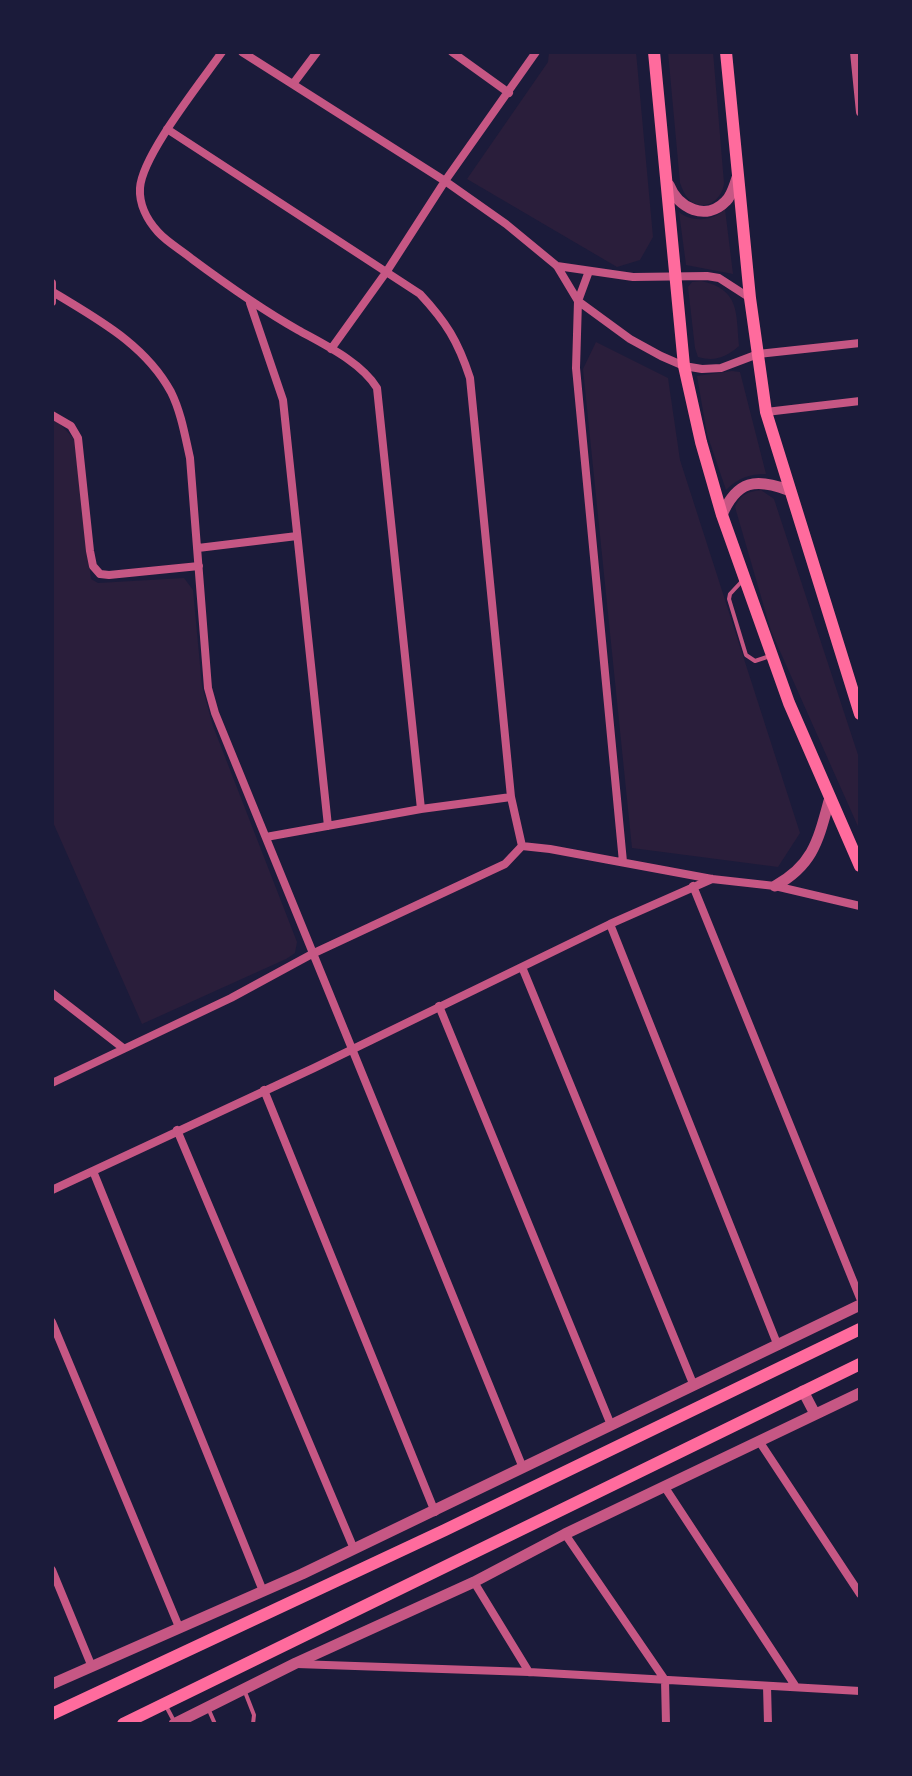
<!DOCTYPE html>
<html>
<head>
<meta charset="utf-8">
<style>
	body { margin:0 }
	#map { position:relative; width:912px; height:1776px; overflow:hidden; background:#1b1b3a; font-family:Lato,sans-serif }
	canvas { display:block }
	.frame { position:absolute; inset:0; border:54px solid #1b1b3a; pointer-events:none }
</style>
</head>
<body>
<div id="map">
<canvas width="912" height="1776"></canvas>
<div class="frame"></div>
</div>
<script>
const c = document.querySelector('canvas').getContext('2d');
c.lineJoin = 'round';
function paint(path, color) { c.fillStyle = color; c.fill(path, 'evenodd'); }
function trace(path, color, width, dash) { c.strokeStyle = color; c.lineWidth = width; c.lineCap = dash ? 'butt' : 'round'; c.setLineDash(dash || []); c.stroke(path); }
const green = new Path2D(`
	M549,52H636L653,237L640,260L617,267L467,179L548,62Z
	M668,52H713L724,183C723,196 711,209 696,204C687,201 683,191 680,183Z
	M725,209L733,274L686,265L679,212C692,223 714,221 725,209Z
	M701,281C740,289 736,313 739,346C726,357 715,362 698,357L695,348L688,287L692,282Z
	M596,342L668,378L680,460L800,833L778,867L632,848L583,369Z
	M732,371L740,372L766,474C749,474 738,478 726,490L707,434L697,376Z
	M52,419L60,424L74,439L91,579L98,583L184,578L193,590L202,686L213,726L297,942L295,953L286,959L142,1024L52,820Z
	M761,490L774,499L860,761V831L771,631L735,507C741,494 747,492 761,490Z`);
const service = new Path2D(`
	M744,579L730,594L729,599L746,655L755,661L770,656
	M245,1692L254,1715L253,1724
	M166,1706L175,1723
	M208,1708L215,1724`);
const minor = new Path2D(`
	M222,52C202,81 142,155 140,188C139,204 147,220 158,232C167,242 181,250 192,259C227,285 261,309 298,330C325,345 361,362 377,388L421,809
	M242,52L445,181L506,224L557,266L578,301L630,339L661,356L684,366L702,369L721,368L758,354L860,343
	M452,52L509,93
	M854,52L860,112
	M293,84L317,52
	M167,129L420,294C446,322 458,341 470,378L511,797L522,846
	M557,266L633,277L707,276L719,278L750,298
	M589,271L578,301L576,368L623,862
	M52,283V302
	M53,292C97,319 145,344 171,392C181,412 185,436 190,458L208,688L215,713L523,1468
	M250,303L283,400L328,826
	M331,349L387,271L445,181L536,52
	M766,412L860,401
	M52,415L71,426L78,438L90,551L93,566L100,574L109,575L199,566
	M198,548L297,536
	M266,837L421,809L511,797
	M522,846L550,849L712,879L775,886L860,906
	M693,886L860,1298
	M610,924L778,1346
	M522,967L694,1386
	M52,993L123,1048
	M439,1006L611,1425
	M52,1083L231,998L312,954L505,864L522,846
	M264,1090L435,1512
	M177,1130L354,1549
	M93,1171L263,1591
	M52,1190L314,1068L610,924L712,879
	M52,1322L179,1627
	M759,1441L860,1594
	M664,1486L796,1687
	M565,1534L665,1680L666,1724
	M52,1570L92,1667
	M474,1582L529,1672
	M297,1664L529,1672L860,1691
	M767,1686L768,1724`);
const tertiary = new Path2D(`
	M669,185C678,208 706,222 726,201C732,195 734,186 737,178
	M722,515C737,480 756,478 788,490
	M775,886C813,865 818,841 829,801
	M803,1391L815,1414
	M52,1684L302,1574L860,1305
	M174,1724L296,1663L474,1582L565,1534L860,1393`);
const secondary = new Path2D(`
	M654,52L684,366L701,442L722,515L789,703L860,866
	M726,52L750,298L766,412L860,714
	M52,1714L445,1530L860,1329
	M123,1724L860,1364`);
paint(green, '#2a1e3b');
trace(service, '#c65784', 4);
trace(minor, '#c65784', 8);
trace(tertiary, '#c65784', 11);
trace(secondary, '#ff6b9d', 12);
</script>
</body>
</html>
